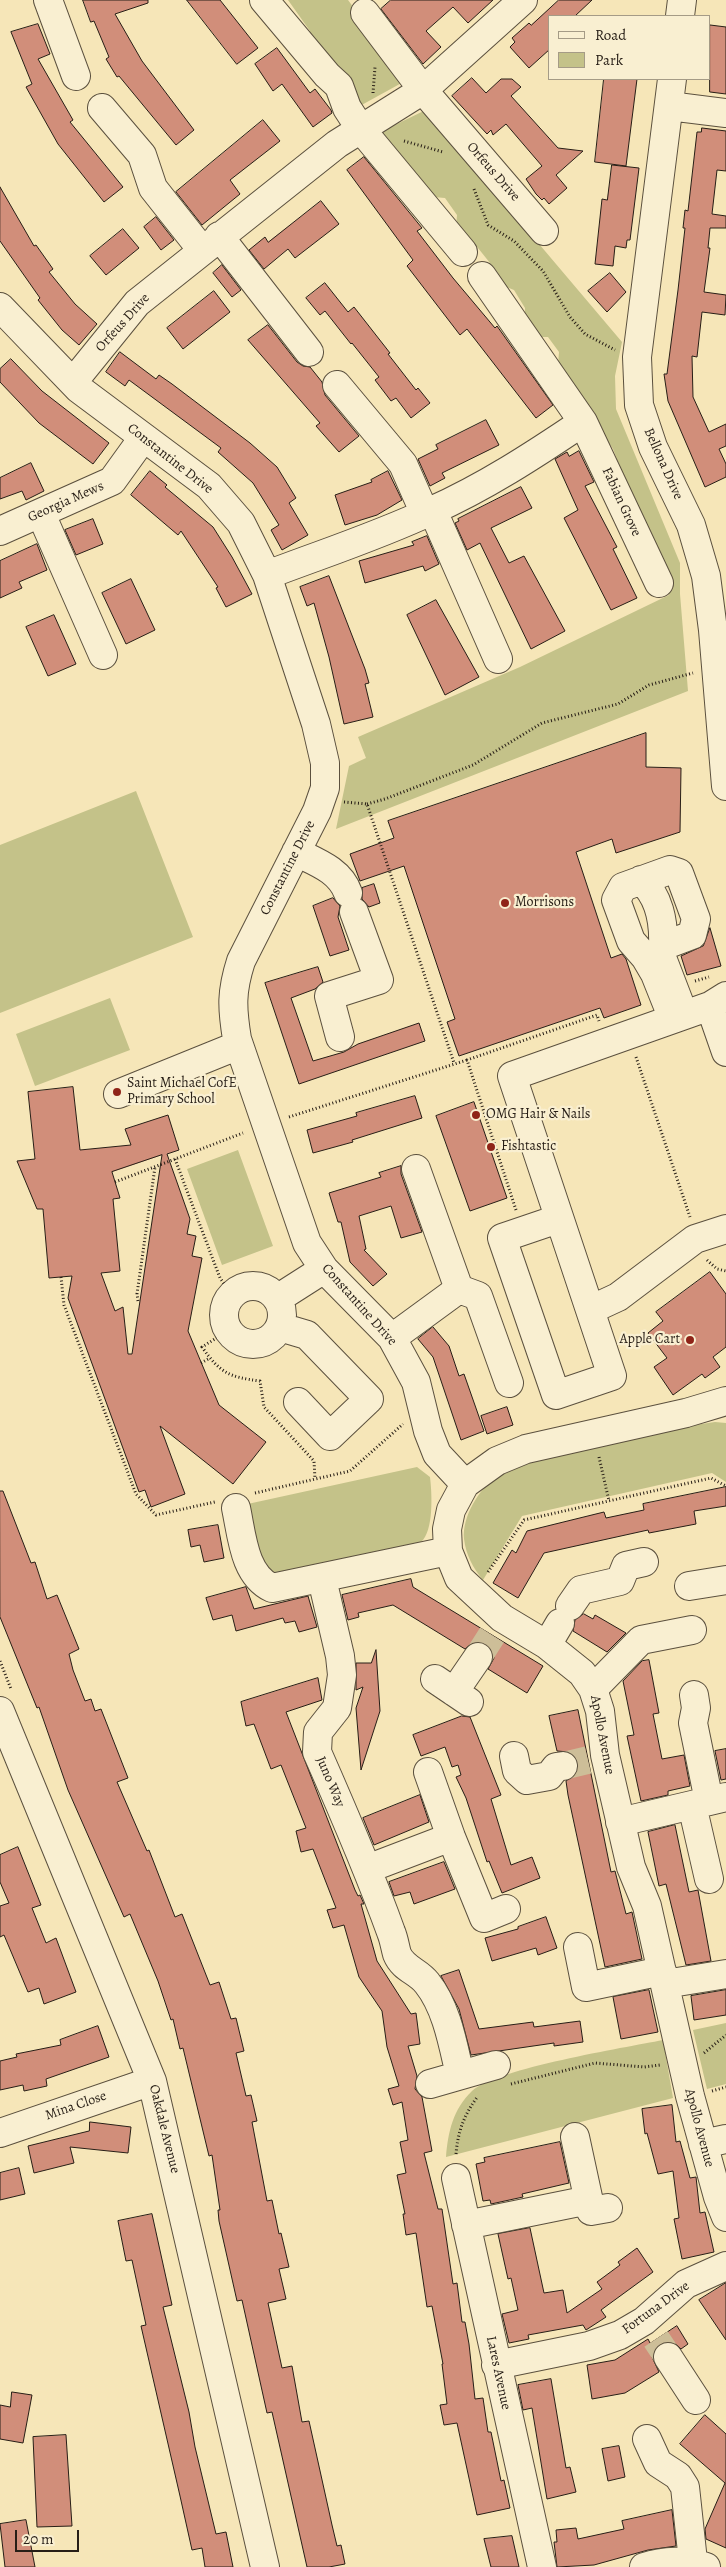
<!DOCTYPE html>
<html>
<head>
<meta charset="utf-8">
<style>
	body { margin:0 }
	#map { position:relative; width:726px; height:2567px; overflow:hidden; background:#f6e6b8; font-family:Alegreya,serif }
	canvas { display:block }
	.legend { position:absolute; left:548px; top:15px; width:162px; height:65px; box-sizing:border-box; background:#f9efd1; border:1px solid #a59b86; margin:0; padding:6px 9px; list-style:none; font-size:15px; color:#271e16 }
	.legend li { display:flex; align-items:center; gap:10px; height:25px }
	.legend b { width:25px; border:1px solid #a59b86 }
	.scale { position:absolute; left:15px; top:2530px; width:64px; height:22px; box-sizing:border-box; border:2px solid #271e16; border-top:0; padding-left:6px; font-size:15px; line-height:18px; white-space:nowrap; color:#271e16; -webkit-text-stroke:4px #f9efd1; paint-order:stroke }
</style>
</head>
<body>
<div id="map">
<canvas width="726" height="2567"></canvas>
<ul class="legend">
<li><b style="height:6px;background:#f9efd1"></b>Road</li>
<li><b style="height:14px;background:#c4c289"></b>Park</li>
</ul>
<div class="scale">20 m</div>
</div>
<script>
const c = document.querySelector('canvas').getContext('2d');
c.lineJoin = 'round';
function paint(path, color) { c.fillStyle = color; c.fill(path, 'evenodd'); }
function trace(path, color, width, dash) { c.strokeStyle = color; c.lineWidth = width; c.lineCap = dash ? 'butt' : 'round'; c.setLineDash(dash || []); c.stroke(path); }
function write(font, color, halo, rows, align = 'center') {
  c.font = font + ' Alegreya,serif'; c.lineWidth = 4.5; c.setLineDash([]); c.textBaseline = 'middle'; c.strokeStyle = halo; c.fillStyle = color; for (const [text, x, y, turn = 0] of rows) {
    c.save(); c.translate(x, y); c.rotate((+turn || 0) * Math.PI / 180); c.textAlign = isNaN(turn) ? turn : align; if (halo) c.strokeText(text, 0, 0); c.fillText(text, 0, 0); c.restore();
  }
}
const green = new Path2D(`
	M288,0H348L407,80L358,107L310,41V31Z
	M432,107L534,238L622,342L615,376L616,409L680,563V594L688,691L336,829L349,766L366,758L358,737L520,667L669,595L658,566L660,556L652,536L645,532L613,449L558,365L559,352L548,337H537L525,319V308L514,290L504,286L499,280L498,273L466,233H461L456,228L457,215L445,198L433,197L374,135Z
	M136,791L193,937L0,1013V845Z
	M110,998L130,1050L35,1086L16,1034Z
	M238,1150L273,1246L222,1265L187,1169Z
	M715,1422L726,1423V1482L712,1473L522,1516L483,1580C473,1568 466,1555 464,1539C462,1517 479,1488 497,1477C519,1464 544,1459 569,1452C617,1440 665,1429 715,1422Z
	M417,1467L430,1477C432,1493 434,1531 421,1542C416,1546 409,1549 404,1552L265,1575L243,1505Z
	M726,2023V2084L707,2089L693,2030Z
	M663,2040L673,2098L446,2157C448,2132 453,2109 472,2091C498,2068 623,2048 663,2040Z`);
const building = new Path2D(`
	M83,0H148V3L115,14L142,61L194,130L176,145L119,76L117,77L106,59L109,57L94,21L91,22Z
	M187,0H220L258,48L237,64Z
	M391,0H493L468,23L453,7L426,31L441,47L423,64L381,9Z
	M559,0H592L575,16H550V49L529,68L510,47L515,42L512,38L529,23L531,25Z
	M38,24L50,54L38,59L73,120L70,122L123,187L104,202L58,144L26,87L32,84L11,32Z
	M710,25L726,27V94L710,92Z
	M277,48L310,93L315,89L331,110L332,113L313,127L282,84L273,91L255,64Z
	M472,78L486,93L501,79H512L521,87L511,96L558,148L583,151L556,175L567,188L549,204L544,198L542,200L536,194L526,179L542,166L506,124L493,135L491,130L487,134L452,96Z
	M604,79H637L626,166L595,162Z
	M263,120L280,141L230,180L240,194L202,225L176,192Z
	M702,128L726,131V171L717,170L712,214L726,216V228H710L708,248H710L704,292L726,295L725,315L702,312L697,357L692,356L693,397L709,432L726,424V446L719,449L726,464V477L705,487L668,401L664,374H667L678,290L685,228H683L685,210L688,211L697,132H701Z
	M364,157L422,228L417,231L453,278L495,328L497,326L553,405L536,418L467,329L460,335L407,266L413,260L347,170Z
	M612,165L639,168L630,240H627L626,248L615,246L613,266L595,264L602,199L607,200Z
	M0,187L34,246L36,245L53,269L49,272L75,304L97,324L79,345L62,330L38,300L40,298L0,241Z
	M321,201L339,224L295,258L288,249L264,269L249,250L265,237L268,242Z
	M156,217L174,240L161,250L144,227Z
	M123,229L139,248L106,275L90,256Z
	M222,265L241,290L232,297L213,273Z
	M610,273L626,292L607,312L588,291Z
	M325,283L348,312L354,307L390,353L388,354L416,390L418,388L430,403L411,418L396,398L391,401L375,380L379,377L352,343L351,344L325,311L320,315L306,298Z
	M214,291L230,312L183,349L167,328Z
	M268,325L297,362L303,366L310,367L322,382L325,395L359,436L339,452L316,426L320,423L248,340Z
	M120,352L156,379L159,375L172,384L250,443L277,467L296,498L289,503L308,535L282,550L271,530L279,525L253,483L218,452L221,448L129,380L125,386L106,372Z
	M11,359L42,391L109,443L93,464L39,423L0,382V369Z
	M486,420L499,445L442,473L445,478L430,486L418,459L438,449L436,445Z
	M579,451L594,482L585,486L617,547L613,549L637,598L611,610L564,518L578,510L555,459L567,452L569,456Z
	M31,463L44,491L26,500L22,491L0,499V478Z
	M150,471L167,485L165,487L213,527L232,557L252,594L226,607L216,588L218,587L181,531L178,535L131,495Z
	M388,471L402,500L377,515L345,525L335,495L372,482L371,480Z
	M521,487L532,508L491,528L509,563L524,556L565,631L531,649L480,543L467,550L455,523L459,521L458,519Z
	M93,519L103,544L76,555L65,530Z
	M427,536L439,564L425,571L423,566L365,583L359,561L414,545L412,542Z
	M37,544L47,570L19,582L22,588L0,598V561Z
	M329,576L365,669L369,683L365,684L373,717L344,724L329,657L314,603L307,606L300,587Z
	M131,579L155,630L126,644L102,593Z
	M436,600L479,677L445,695L407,615Z
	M54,615L76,664L48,676L26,627Z
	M646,733V767L681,768L680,832L616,853L612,839L576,852L611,958L622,954L626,959L641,1005L604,1018L600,1008L459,1056L447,1022L455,1019L404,866L360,881L350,854L394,838L388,821Z
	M374,884L380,903L369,907L362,899V888Z
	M333,898L340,906L338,917L349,950L330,956L313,906Z
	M710,928L721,966L687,975L681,956L703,946Z
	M318,967L323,982L315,989L291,998L313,1061L344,1052L358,1044L419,1023L425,1041L299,1084L265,983Z
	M73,1087L80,1150L131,1145L125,1129L168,1115L179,1150L167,1154L190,1219L187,1234L196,1236L192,1256L202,1258L188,1331L219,1405L266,1442L233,1484L160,1426L185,1494L151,1507L145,1490L139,1492L68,1298L72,1276L49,1278L43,1209H37L17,1161L35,1159L28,1092ZM162,1155L132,1354H128L123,1307L115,1311L101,1273L120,1271L113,1199L120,1198L112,1172Z
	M415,1096L422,1118L352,1140L353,1142L313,1153L307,1130L357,1116L356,1113Z
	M474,1102L507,1198L470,1211L436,1116Z
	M401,1166V1174L422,1232L401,1238L391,1206L359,1216L366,1249L364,1250L387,1274L373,1286L350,1262L341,1222H338L329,1193L381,1177L379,1173Z
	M710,1272L726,1294V1347L713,1357L720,1367L705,1378L702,1374L673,1395L654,1367L667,1358L648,1333L663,1321L656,1312Z
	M433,1327L449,1346L459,1376L464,1374L484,1431L461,1440L433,1357L418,1339Z
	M507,1407L513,1425L487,1434L481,1416Z
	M726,1487V1506L694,1511L696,1524L649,1533L648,1530L544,1553L518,1598L493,1583L512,1550L516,1553L527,1531L604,1512L606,1518L644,1510L643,1504Z
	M0,1491H3L31,1563L35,1562L47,1599L57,1595L79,1649L69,1654L73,1670L85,1701L91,1699L95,1711L101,1709L128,1778L117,1782L147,1851L149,1850L175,1917L182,1914L210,1985L219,1982L231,2019L236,2018L244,2051L236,2053L246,2096L251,2095L257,2121L252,2122L267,2201L272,2200L279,2234L281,2233L289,2267L279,2269L286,2299L268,2303L282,2368L292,2366L302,2422L309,2421L332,2525L337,2546L341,2545L345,2564L329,2567H307L272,2412L267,2413L242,2300L237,2301L219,2221L218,2210H220L212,2155L209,2156L183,2048L180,2049L173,2019L171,2020L158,1981L130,1914L124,1917L68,1790L39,1707L37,1708L0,1617Z
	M218,1525L224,1558L204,1562L200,1545L191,1547L188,1530Z
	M411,1579L413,1587L543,1666L527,1693L488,1669L494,1658L492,1650L486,1644L479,1641L472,1643L465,1649L393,1605L358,1613L359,1617L348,1620L342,1595Z
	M246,1587L254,1609L308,1596L317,1627L299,1632L295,1621L285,1623L283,1618L236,1631L232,1615L213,1620L206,1598Z
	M584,1614L593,1619L595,1615L626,1633L607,1652L573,1631L575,1620Z
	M376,1650L380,1711L361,1770L356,1708L363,1687L356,1690V1663H371Z
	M649,1660L659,1713L653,1714L662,1759L684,1755L690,1786L668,1791V1795L641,1801L627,1736L634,1735L623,1681L642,1661Z
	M318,1678L322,1700L286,1712L355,1890L358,1896L360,1895L364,1904H361L377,1961L411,2014L416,2013L420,2044L408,2046L417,2076L415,2089L422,2097L432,2151L424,2153L438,2209H442L453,2284L457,2283L462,2322H465L469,2344L475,2399L483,2398L488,2432H491L501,2481L504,2480L510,2508L477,2515L457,2423L444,2425L440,2405L447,2404L442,2364H443L432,2306L427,2307L416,2233L406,2235L403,2214H405L397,2175L406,2173L400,2142L408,2140L402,2102L393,2105L388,2089L399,2086L387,2047L382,2011L359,1977L344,1925L333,1928L327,1910L336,1908L313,1849L301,1852L296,1831L306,1828L281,1765L271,1769L254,1724L246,1726L241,1702Z
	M578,1710L611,1872L615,1871L626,1914L632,1912L642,1959L605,1967L568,1795L566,1781L577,1772L578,1763L576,1757L569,1752L557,1751L549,1716Z
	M462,1716L470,1717L501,1795L491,1799L511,1865L532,1857L540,1878L502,1893L489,1861L487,1862L466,1798L456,1777L461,1775L458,1765L452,1767L445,1747L421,1756L413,1735Z
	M726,1749V1779L721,1780L715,1751Z
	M420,1795L429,1822L374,1845L363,1818Z
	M675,1825L689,1892L698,1890L711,1961L686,1965L666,1884L659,1886L648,1832Z
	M18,1847L41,1905L32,1908L46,1943L56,1938L76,1992L44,2004L39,1988L28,1992L4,1935L0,1937V1906L9,1903L0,1882V1855Z
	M444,1862L455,1889L414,1904L410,1892L394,1896L389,1882Z
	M546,1917L557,1948L538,1955L536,1948L492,1961L485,1938L518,1929V1927Z
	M459,1970L479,2029L533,2022L534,2027L580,2021L583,2042L554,2046V2043L471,2055L459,2009L441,1976Z
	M649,1990L658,2032L621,2039L613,1997Z
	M726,1990V2015L694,2020L691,1996Z
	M98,2026L109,2057L46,2079L47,2086L24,2091L23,2085L0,2090V2061L17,2057L16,2054L61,2045L60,2040Z
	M672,2105L676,2142L680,2141L690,2178L696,2177L700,2213L705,2212L714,2252L682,2259L674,2219L679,2218L673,2171L658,2174L647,2133L645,2134L642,2109Z
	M90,2122L131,2127L128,2153L70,2147L74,2163L34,2173L28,2146L89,2131Z
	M560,2142L569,2183L522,2194L523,2197L491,2204L490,2200L483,2201L476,2164L485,2162L484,2158Z
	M19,2168L25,2194L0,2200V2173Z
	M152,2214L172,2305L163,2307L189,2412L195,2447L216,2534L226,2532L233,2567H205L202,2548L192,2550L180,2496L141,2326L146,2325L132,2260L126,2261L118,2221Z
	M530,2228L544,2293L563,2290L567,2313L602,2289L597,2282L620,2265L618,2262L637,2248L653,2272L601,2310L606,2317L586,2330L583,2325L528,2335L529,2339L509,2343L502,2314L518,2310L511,2278L508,2279L498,2234Z
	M726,2283V2340L699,2300Z
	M677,2326L688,2344L681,2349L675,2343L668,2341L659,2344L654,2350L652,2357L659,2372L625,2393L592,2399L587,2365L615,2360L648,2339L650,2343Z
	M551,2379L566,2468L570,2467L576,2492L547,2499L532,2408L523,2410L518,2385Z
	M12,2392L32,2395L23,2443L0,2439V2405L10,2407Z
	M705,2415L726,2434V2548L706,2539L705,2529L725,2483L680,2444Z
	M66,2435L72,2526L37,2527L33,2437Z
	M619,2446L625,2477L608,2481L602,2449Z
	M672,2510L676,2546L648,2550L594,2565L557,2567L554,2542H557L556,2530L576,2528L578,2539L624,2529L622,2521Z
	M26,2520L35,2567H5L0,2524Z
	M512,2536L519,2567H491L484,2539Z`);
const minorTunnel = new Path2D(`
	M478,1657L492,1635
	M563,1766L588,1760
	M656,2339L668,2357`);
const path = new Path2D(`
	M373,93L375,67
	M404,141L443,152
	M474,189L488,225L514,241L543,271L570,317L585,334L615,350
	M344,802L367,804L454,1063
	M367,804L385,799L473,765L542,723L618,704L649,685L693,673
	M695,981L709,977
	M636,1057L690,1217
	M289,1117L467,1060
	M175,1159L220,1278L232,1295
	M115,1182L243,1133
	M516,1210L467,1060L597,1015L599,1021
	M707,1260L717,1269L726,1271
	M61,1277L64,1305L136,1494L156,1515L215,1502
	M138,1301L137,1294L155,1167
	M229,1330L202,1347C220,1373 229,1377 260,1381L264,1407L314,1461L315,1479
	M201,1363L210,1358
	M599,1457L609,1501
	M255,1493L350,1471L403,1424
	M488,1572L524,1520L711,1478L726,1486
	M0,1661L11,1689
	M704,2053L726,2035
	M511,2084L595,2063L644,2067L660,2065
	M712,2091L726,2087
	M456,2154C458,2131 464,2115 478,2096`);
const minor = new Path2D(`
	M48,0L76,76
	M264,0L327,75L339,86L347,108L360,128L463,252
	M365,13L423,90L544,231
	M680,16L682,0
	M672,79L637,357L639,405L653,447L691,525L706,576L713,630L726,786
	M669,106L726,113
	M102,108L142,155L153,188L202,250
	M219,236L309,352
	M482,276L583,422L659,583
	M0,307L79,389L209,486L241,523L267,575L316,724L325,763V788L317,811L241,961C231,992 232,1008 237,1039L307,1243L324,1269L392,1338L416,1382L428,1431L437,1454L465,1484
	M73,382L137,303L337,144L423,90L523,0
	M337,385L403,464L425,514
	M433,511L498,659
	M41,514L103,655
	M0,531L112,481L143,438
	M267,575C322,554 378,536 431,511C485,487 534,455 583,422
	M296,852C316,862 340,870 348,893
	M641,880C659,896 664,922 663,946
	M710,1006L726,1052
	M673,1019L655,974L645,957L631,941L616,900L623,887L670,870L679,873L696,919L692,935L663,946L661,955L684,1015
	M340,1037L329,996L379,980L354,912
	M118,1094L239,1045
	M416,1169L459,1289
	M558,1219L502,1238L556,1395L612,1376L512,1076L710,1006L726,996
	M224 1315a29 29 0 1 1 58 0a29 29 0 1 1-58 0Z
	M277,1299L324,1269
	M590,1310L618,1297L695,1239L726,1229
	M280,1327L307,1335L369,1399L330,1436L298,1402
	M392,1338L459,1289L478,1296L509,1383
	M726,1401L686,1413L526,1449L497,1461L465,1484L451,1510L447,1529L448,1551L459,1578L502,1618L547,1645L582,1673L593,1689L600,1711L605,1755L631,1867L647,1906L690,2096L718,2197L726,2217
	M236,1508C242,1536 244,1575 272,1588L448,1551
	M322,1579L340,1656L342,1675L337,1708L318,1732L317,1752C343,1811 369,1871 391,1932C394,1939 395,1947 397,1954C403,1969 418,1971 427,1983C447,2008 453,2045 460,2075
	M689,1586L726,1580
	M570,1606L581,1590L620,1581L626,1566L644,1562
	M547,1645L560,1623
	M435,1679L469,1702
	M593,1689L641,1640L692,1630
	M454,1692L478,1657
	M694,1695L696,1708L693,1723L709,1801
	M0,1711L152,2081L265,2567
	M514,1756L517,1771L527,1780L549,1776L556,1767L563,1766
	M428,1772L451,1837L484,1918L506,1909
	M692,1805L709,1879
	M620,1822L726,1797
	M367,1869L451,1837
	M578,1947L586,1987L662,1971
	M665,1984L726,1974
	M430,2084L496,2065
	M0,2133L152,2081
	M575,2137L591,2211L608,2208
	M703,2144L726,2139
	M456,2178L542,2567
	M466,2225L589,2200
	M668,2357L696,2400
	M496,2365L589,2346L620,2335L644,2321L686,2284L726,2266
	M647,2439L658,2463L678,2476L685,2487L693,2561
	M644,2567C663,2561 688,2559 706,2567`);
const markers = [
	[505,903,5,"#8f2418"],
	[117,1092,5,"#8f2418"],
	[476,1115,5,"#8f2418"],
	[491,1147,5,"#8f2418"],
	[690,1340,5,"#8f2418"]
];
const streetNames = [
	["Orfeus Drive",493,172,49],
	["Orfeus Drive",123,323,-48],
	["Constantine Drive",170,459,38],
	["Bellona Drive",663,464,66],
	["Georgia Mews",66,502,-24],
	["Fabian Grove",621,502,65],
	["Constantine Drive",288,868,-63],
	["Constantine Drive",359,1305,48],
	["Apollo Avenue",602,1735,79],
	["Juno Way",330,1782,67],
	["Mina Close",76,2106,-19],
	["Apollo Avenue",699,2128,75],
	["Oakdale Avenue",164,2129,76],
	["Fortuna Drive",656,2308,-36],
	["Lares Avenue",498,2373,78]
];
const poiNames = [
	["Morrisons",515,903],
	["Saint Michael CofE",127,1084],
	["Primary School",127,1100],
	["OMG Hair & Nails",486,1115],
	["Fishtastic",501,1147],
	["Apple Cart",680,1340,"right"]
];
paint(green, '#c4c289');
paint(building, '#d18e7a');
trace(building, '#271e16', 1);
trace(minorTunnel, '#cdbe98', 28, [28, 14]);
trace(minor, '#5b503e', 30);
trace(path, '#271e16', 3, [1, 2.5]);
trace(minor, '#f9efd1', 28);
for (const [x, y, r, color] of markers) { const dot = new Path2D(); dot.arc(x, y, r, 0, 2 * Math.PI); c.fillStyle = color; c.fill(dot); trace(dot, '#f9efd1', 2); }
write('14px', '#271e16', '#f9efd1', streetNames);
write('14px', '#271e16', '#f9efd1', poiNames, 'left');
</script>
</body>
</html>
